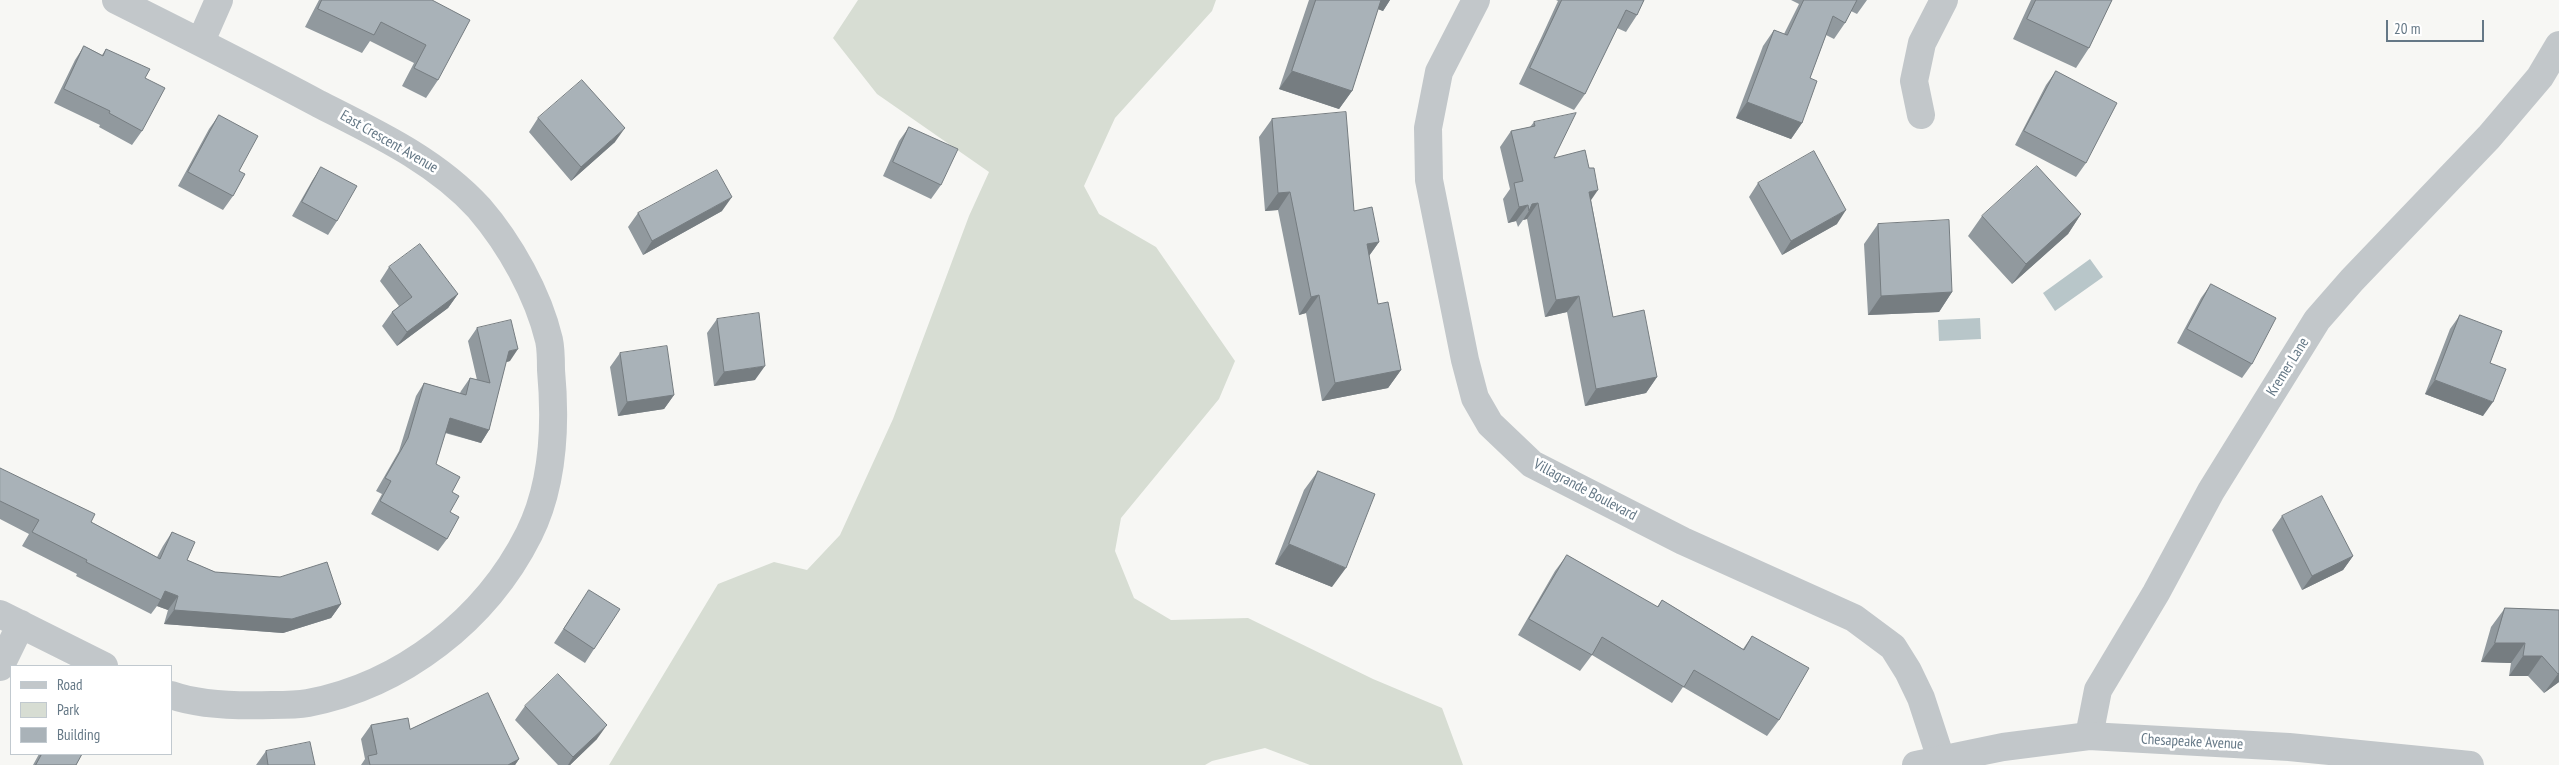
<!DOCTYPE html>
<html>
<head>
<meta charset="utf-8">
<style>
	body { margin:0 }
	#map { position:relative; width:2559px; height:765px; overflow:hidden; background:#f7f7f4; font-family:"PT Sans Narrow",sans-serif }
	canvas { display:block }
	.legend { position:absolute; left:10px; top:665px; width:162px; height:90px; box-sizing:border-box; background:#fff; border:1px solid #c1c9cf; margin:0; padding:6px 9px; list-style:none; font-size:15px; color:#657886 }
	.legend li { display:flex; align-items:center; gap:10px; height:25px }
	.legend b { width:25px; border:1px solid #c1c9cf }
	.scale { position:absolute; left:2386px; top:20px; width:98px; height:22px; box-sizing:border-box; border:2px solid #657886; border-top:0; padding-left:6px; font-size:15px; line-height:18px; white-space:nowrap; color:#657886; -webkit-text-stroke:4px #fff; paint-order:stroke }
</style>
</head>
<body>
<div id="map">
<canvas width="2559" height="765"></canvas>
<ul class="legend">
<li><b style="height:6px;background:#c2c7ca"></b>Road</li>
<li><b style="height:14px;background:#d7ddd3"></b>Park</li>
<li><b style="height:14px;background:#a9b2b8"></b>Building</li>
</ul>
<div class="scale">20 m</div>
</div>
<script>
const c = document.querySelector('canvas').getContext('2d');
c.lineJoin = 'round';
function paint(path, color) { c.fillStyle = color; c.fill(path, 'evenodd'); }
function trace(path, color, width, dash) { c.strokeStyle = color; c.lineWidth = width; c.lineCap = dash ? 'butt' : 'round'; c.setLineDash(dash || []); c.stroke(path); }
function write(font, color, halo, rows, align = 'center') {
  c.font = font + ' "PT Sans Narrow",sans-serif'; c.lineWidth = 5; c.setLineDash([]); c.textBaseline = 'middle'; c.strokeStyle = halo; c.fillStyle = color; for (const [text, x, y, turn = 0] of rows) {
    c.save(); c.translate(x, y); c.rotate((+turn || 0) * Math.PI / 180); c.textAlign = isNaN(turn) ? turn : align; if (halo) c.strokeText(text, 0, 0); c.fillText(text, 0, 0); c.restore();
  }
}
const green = new Path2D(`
	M858,0H1216L1212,11L1115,118L1084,186L1099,214L1156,247L1235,361L1219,399L1121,518L1115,551L1134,598L1171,620L1248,618L1373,679L1442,708L1463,765H1310L1265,748L1212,761L1205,765H609L718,584L774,562L807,570L840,535L893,419L969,216L989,172L877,94L833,38Z`);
const water = new Path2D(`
	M2090,259L2103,277L2055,311L2043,293Z
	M1980,318L1981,339L1939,341L1938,320Z`);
const minor = new Path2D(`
	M116,0C184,34 252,68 319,104C376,133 435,160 479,208C510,244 538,294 549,340C551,349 551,360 551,370C556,424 554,484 529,534C486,620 402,685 308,703C297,705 284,705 272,705C243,706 199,705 171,695
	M1476,0L1439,72L1428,128L1429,180L1465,360L1475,398L1490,424L1532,464L1683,541L1854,618L1893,647L1908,671L1921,698L1941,759
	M201,41L219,0
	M1921,115L1914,81L1922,43L1944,0
	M0,614L104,666
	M0,667L21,624
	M2089,736L2098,690L2156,593L2211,491L2317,320L2352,280L2489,137L2540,77L2559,45`);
const tertiary = new Path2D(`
	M1916,765L2003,747L2089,736L2289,747L2470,765`);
const wall = new Path2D(`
	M319,0H432L438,80L426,98L402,86L414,63L370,41L362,53L305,27Z
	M1309,0H1390L1383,11L1378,9L1352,91L1339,109L1279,89Z
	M1556,0H1644L1637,15L1626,32L1617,28L1585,94L1574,110L1519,84L1542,36L1558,1Z
	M1791,0H1867L1857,14L1851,11L1845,23L1834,39L1826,35L1810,78L1802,123L1791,139L1736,118L1763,46L1774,30L1784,34L1799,4Z
	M2031,0H2112L2089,48L2076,68L2013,39Z
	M84,46L102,55L106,49L145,78L142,131L132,145L99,127L100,125L54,103L75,60Z
	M2056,71L2086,163L2076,177L2015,145L2046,85Z
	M219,115L239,171L233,196L223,210L178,186L209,129Z
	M538,118L615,142L571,181L529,132Z
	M1272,119L1354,211L1379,242L1369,256L1378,304L1401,370L1388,388L1322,401L1306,313L1299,315L1278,210L1265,211L1259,137Z
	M1534,122L1554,158L1591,200L1613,317L1657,377L1646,393L1585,406L1567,312L1545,317L1527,219L1523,220L1518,227L1516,221L1508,223L1503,199L1510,189L1500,147L1511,131L1530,127Z
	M909,127L941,185L931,199L883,176L899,141Z
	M321,167L337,221L328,235L292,216L312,181Z
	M1758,183L1837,224L1782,255L1749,197Z
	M722,211L643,255L628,227L638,213Z
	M2081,214L2068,234L2012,284L1968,236L1982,216Z
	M1878,224L1952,292L1939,312L1868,315L1864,244Z
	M389,267L458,294L448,308L397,346L382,326L392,312L399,306L380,281Z
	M2211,284L2252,364L2242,378L2177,343L2201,298Z
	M2460,315L2490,363L2483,416L2425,394L2450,329Z
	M717,319L755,380L714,386L707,333Z
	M477,328L510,361L506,362L489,430L481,443L445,433L436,464L452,492L450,512L447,539L438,551L371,514L382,494L376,491L399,451L416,396L424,383L460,393L461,391L470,378L477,380L468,341Z
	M620,353L674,395L664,409L618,416L610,367Z
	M0,468L91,522L157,557L163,546L172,532L187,560L215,572L341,604L331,618L283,633L164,624L168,610L157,606L151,614L76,576L77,574L22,546L29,534L0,519Z
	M1318,471L1332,587L1275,564L1304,490Z
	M2282,516L2353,556L2343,570L2302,590L2272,530Z
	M1567,555L1657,607L1662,600L1743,649L1752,636L1779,720L1767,736L1683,687L1672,703L1592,655L1580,671L1518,635L1555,571Z
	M589,590L594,649L585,663L554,643Z
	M2505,608L2559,610V682L2544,693L2528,676H2509L2511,663L2481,662L2491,627Z
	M525,706L597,739L570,765H558L515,720Z
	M371,725L410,729L519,759L515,765H361L365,759L361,739Z
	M266,751L315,765H256Z
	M39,754H82L76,765H33Z`);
const shadedWall = new Path2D(`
	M1377,0H1390L1383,11L1372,7Z
	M1292,71L1352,91L1339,109L1279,89Z
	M1747,102L1802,123L1791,139L1736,118Z
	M625,128L615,142L571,181L581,167Z
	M1598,190L1587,206L1589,192Z
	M1290,192L1278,210L1265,211L1278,193Z
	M732,197L722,211L643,255L652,241Z
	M1538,203L1527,219L1523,220L1529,211L1532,204Z
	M1528,205L1516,221L1508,223L1519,207Z
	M1846,210L1837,224L1782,255L1791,241Z
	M2081,214L2068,234L2012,284L2026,264Z
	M1379,242L1366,260L1367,244Z
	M1952,292L1939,312L1868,315L1881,296Z
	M458,294L448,308L397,346L407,332Z
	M1319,295L1306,313L1299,315L1311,297Z
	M1579,296L1567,312L1545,317L1556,300Z
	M518,349L510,361L500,364L509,351Z
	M765,366L755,380L714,386L724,372Z
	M1401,370L1388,388L1322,401L1335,383Z
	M1657,377L1646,393L1585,406L1596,389Z
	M2435,380L2493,402L2483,416L2425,394Z
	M674,395L664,409L618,416L627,402Z
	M450,418L489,430L481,443L441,431Z
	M1289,544L1346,568L1332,587L1275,564Z
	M2353,556L2343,570L2302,590L2312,576Z
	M165,591L178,596L168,610L157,606Z
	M341,604L331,618L283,633L164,624L174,610Z
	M2495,643H2525L2511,663L2481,662Z
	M2523,656H2542L2528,676H2509Z
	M2559,673V682L2544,693L2558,674Z
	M607,725L597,739L570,765H568L573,757Z
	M519,759L515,765H508Z`);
const building = new Path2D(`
	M322,0H432L470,20L438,80L414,68L426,45L381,22L374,35L318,9Z
	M1316,0H1381L1352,91L1292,71Z
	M1562,0H1644L1637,15L1626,10L1585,94L1530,68Z
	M1804,0H1857L1845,23L1833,16L1810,78L1817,81L1802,123L1747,102L1774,30L1787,35Z
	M2036,0H2112L2089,48L2027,19Z
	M84,46L103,56L106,49L150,69L145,78L165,88L142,131L109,113L110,111L64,89Z
	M2056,71L2117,103L2086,163L2024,131Z
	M582,80L625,128L581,167L538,118Z
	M1346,112L1354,211L1372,207L1379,242L1367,244L1378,304L1388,302L1401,370L1335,383L1319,295L1311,297L1290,192L1278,193L1272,119Z
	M1576,113L1554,158L1585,150L1589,168H1594L1598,190L1589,192L1613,317L1644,310L1657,377L1596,389L1579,296L1556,300L1538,203L1532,204L1529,211L1528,205L1519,207L1514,183L1523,181L1511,131L1535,126L1534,122Z
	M219,115L258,136L239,171L245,174L233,196L188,172Z
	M909,127L958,149L941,185L893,162Z
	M1814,151L1846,210L1791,241L1758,183Z
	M2037,166L2081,214L2026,264L1982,216Z
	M321,167L357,186L337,221L302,202Z
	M717,170L732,197L652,241L638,213Z
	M1949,220L1952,292L1881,296L1878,224Z
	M420,244L458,294L407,332L392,312L412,297L389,267Z
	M2211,284L2276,318L2252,364L2187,329Z
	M759,313L765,366L724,372L717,319Z
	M2460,315L2502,331L2490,363L2506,369L2493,402L2435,380Z
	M511,320L518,349L509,351L489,430L450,418L436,464L460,477L452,492L459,496L450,512L459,517L447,539L380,501L391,481L385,478L408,438L424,383L466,395L470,378L490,383L477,328Z
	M667,346L674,395L627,402L620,353Z
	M0,468L95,514L91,522L160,559L172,532L195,542L187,560L215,572L280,577L327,562L341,604L292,619L174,610L178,596L165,591L161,600L86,562L87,560L32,532L39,520L0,501Z
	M1318,471L1375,494L1346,568L1289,544Z
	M2322,496L2353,556L2312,576L2282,516Z
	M1567,555L1658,607L1662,600L1744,650L1752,636L1809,668L1779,720L1694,670L1684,687L1602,637L1592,655L1529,619Z
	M589,590L620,609L594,649L564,629Z
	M2505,608L2559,610V673L2558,674L2542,656H2523L2525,643H2495Z
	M558,674L607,725L573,757L525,706Z
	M488,693L519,759L508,765H370L368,756L377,754L371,725L408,718L410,729Z
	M310,742L315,765H268L266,751Z
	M42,754H82L76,765H36Z`);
const streetNames = [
	["East Crescent Avenue",389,142,30],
	["Kremer Lane",2288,367,-58],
	["Villagrande Boulevard",1585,490,28],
	["Chesapeake Avenue",2192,742,3]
];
paint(green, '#d7ddd3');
paint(water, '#b8c6c9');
trace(minor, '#c2c7ca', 28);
trace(tertiary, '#c2c7ca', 28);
paint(wall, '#91999e');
paint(shadedWall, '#767d81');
paint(building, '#a9b2b8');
trace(building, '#767d81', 1);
write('15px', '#657886', '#fff', streetNames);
</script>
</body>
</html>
